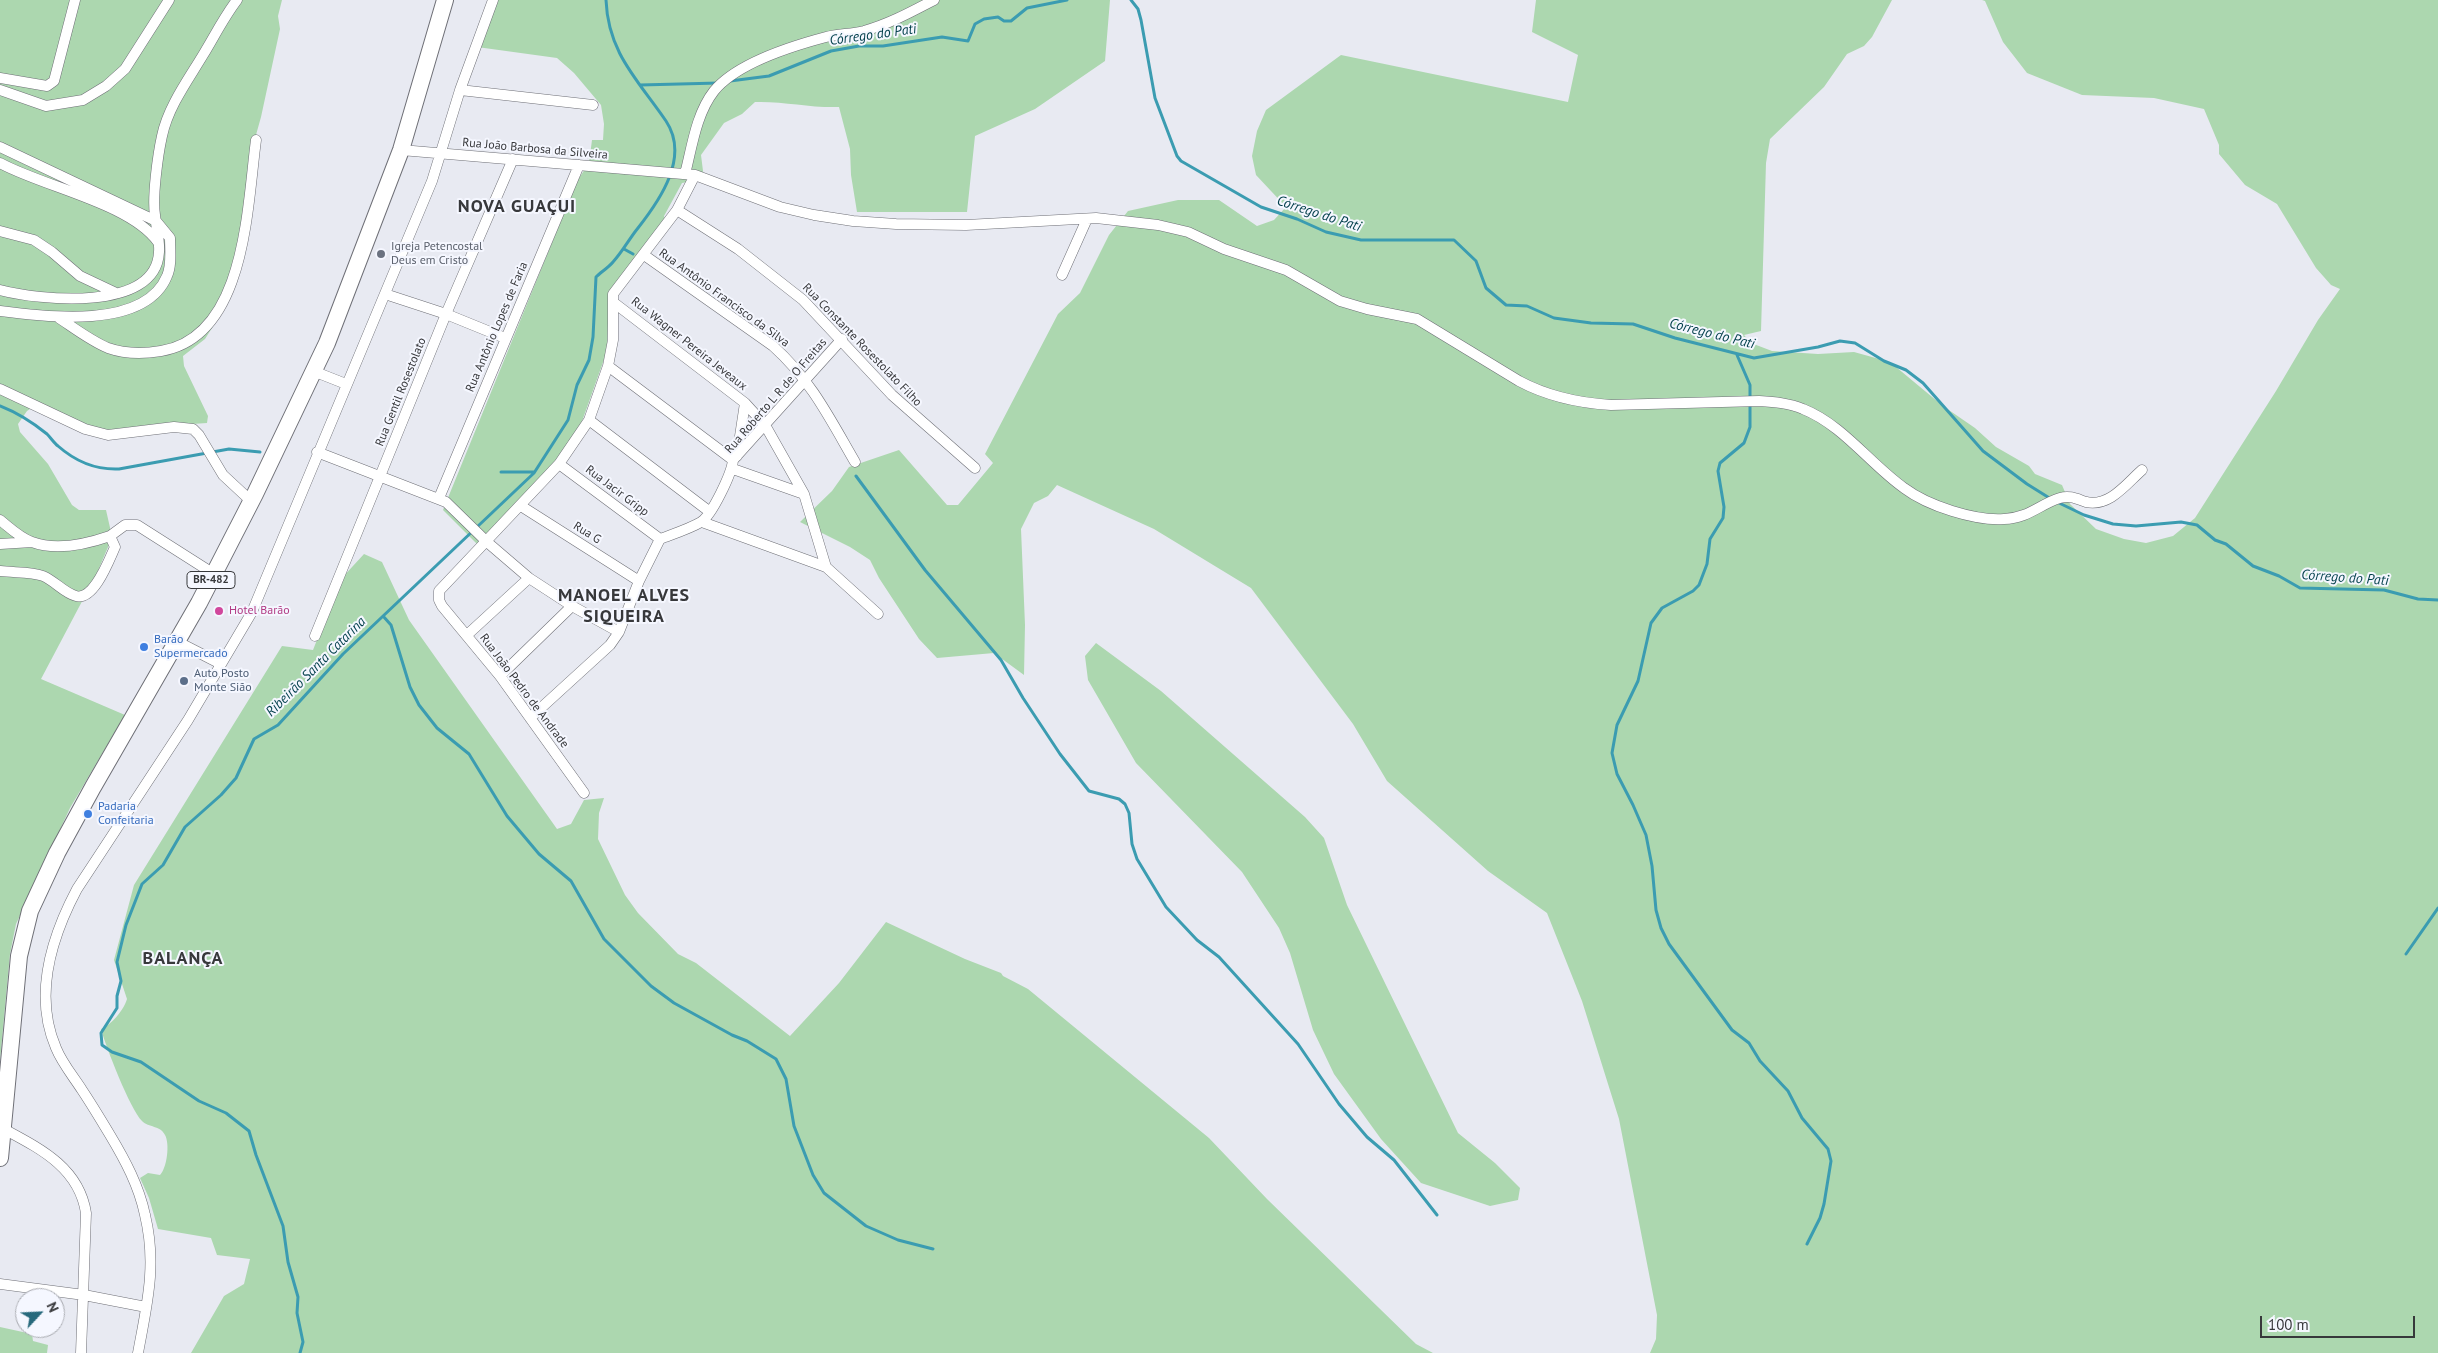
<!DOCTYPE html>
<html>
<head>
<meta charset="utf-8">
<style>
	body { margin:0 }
	#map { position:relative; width:2438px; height:1353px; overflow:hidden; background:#e8eaf2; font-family:"PT Sans",sans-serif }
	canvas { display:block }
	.north { position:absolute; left:15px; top:1288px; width:50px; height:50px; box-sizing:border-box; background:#f5f7ff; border:1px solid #a9abb1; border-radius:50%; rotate:65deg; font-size:14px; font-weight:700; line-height:20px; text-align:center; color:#37383b }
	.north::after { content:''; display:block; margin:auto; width:18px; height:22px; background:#27697c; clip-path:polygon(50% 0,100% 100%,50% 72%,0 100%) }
	.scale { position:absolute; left:2260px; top:1316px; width:155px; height:22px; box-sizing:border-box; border:2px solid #37383b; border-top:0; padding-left:6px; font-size:15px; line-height:18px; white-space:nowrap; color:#37383b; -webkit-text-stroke:4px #f5f7ff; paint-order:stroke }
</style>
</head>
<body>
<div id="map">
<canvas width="2438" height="1353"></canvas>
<div class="north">N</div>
<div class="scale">100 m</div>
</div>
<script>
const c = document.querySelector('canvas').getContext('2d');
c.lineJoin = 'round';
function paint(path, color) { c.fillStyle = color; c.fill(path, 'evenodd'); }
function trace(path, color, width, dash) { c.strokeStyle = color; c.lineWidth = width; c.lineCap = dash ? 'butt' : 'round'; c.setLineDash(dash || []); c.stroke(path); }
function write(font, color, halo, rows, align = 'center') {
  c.font = font + ' "PT Sans",sans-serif'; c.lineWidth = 4; c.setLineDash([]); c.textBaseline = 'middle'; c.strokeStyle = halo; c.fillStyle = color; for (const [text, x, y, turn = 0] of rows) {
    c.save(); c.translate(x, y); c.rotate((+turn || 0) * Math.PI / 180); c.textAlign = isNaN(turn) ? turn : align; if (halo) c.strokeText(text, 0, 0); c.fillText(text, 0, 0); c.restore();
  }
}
const green = new Path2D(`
	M0,0H282L278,16L280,29L261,117L249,160L244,237L232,290L224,309L205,339L183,356L184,366L208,416L207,423C177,424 148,431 118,431C90,432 60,416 33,407L27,411L18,424L20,432L48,464L72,505L79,510H106L111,532L108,547L97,573L41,679L125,715L70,808L16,924L10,954L0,1061Z
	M495,0H1110L1105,61L1035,109L975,136L967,212H857L851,175L850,149L839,107C811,108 783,101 755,102L742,114L724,123L701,155L704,179L682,183L664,216L665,219L609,295L607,351L580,427L564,454L479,546L443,510L571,196L579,178L589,163L592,140H603L604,124L601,105L574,73L557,58L477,47Z
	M1536,0H1892L1872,37L1864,46L1847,54L1824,87L1770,139L1766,163L1761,331L1744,335L1751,343L1772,351L1818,354L1854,352L1890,362L1943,406L1975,428L1996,447L2029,466L2035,474L2062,485L2070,504L2096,529L2124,539L2146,543L2173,536L2195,518L2276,391L2318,320L2340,289L2331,285L2316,268L2277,204L2245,185L2219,154V145L2204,109L2154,98L2082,95L2027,73L2003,42L1985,1L1982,0H2438V1353H1650L1656,1339L1657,1315L1619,1119L1582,1001L1547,913L1488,871L1387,781L1353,724L1251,588L1154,529L1057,485L1048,496L1034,503L1021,529L1025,625L1024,675L994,653L937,658L919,639L879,578L870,560L850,547L800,522L832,491L849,467L899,450L947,505H958L993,463L985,454L1058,314L1080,293L1109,235L1128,211L1178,200H1219L1257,226L1274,220L1286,207L1256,175L1252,156L1257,131L1266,110L1341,55L1568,102L1578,55L1532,32Z
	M364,554L382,562L409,620L557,829L571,824L584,800L604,798L599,813L598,839L625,895L638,913L678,954L696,963L790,1036L839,983L886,922L965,959L1001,973L1003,976L1028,989L1209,1138L1267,1199L1416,1344L1433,1353H191L224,1296L244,1284L250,1259L217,1255L211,1238L158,1229L149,1198L140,1178L148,1173L160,1175C167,1168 170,1144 165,1135C160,1125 149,1128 142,1121C130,1109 106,1047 101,1029C111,1025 124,1010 127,999L114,960L134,885L282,646L313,650L341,579Z
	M1096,643L1161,691L1305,817L1324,838L1347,905L1458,1133L1495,1163L1520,1188L1518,1200L1490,1206L1421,1183L1381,1139L1334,1074L1313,1030L1290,953L1279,928L1242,872L1136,763L1088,680L1085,656Z
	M0,1327L32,1334L33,1341L48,1345L47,1353H0Z`);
const stream = new Path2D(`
	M1131,0L1138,9L1141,20L1155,98L1177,156L1181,161L1261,207L1297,219L1326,232L1361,240H1454L1476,261L1486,288L1506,305L1527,306L1554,318L1591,323L1633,324L1675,338L1754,358L1818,347L1840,341L1855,343L1884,361L1906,370L1923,383L1983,451L2027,484L2051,499
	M730,81L769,76L831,51L859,46H883L942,37L968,41L975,24L984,19L998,17L1004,21H1011L1027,8L1067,0
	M640,85L719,83
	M624,249L633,254
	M1737,355L1750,385V427L1744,443L1720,463L1718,471L1724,507L1723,518L1710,539L1707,564L1699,585L1693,591L1662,608L1651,623L1638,681L1617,725L1612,753L1617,774L1633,805L1646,835L1652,866L1656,910L1661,928L1669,944L1732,1030L1749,1043L1760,1061L1788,1091L1802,1118L1828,1149L1831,1161L1824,1204L1820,1218L1807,1244
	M0,406C18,413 32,422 47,434C51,438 54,443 58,446C75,461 96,470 119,469L229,449L260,452
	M501,472H534
	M856,476L925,570L1001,660L1023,698L1060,754L1089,791L1119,799L1125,804L1129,813L1132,844L1137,859L1166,907L1197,940L1219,957L1298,1044L1339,1104L1367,1137L1394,1160L1437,1215
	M2057,502L2084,515L2113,524L2136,526L2181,522L2197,525L2215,540L2226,544L2253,566L2279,576L2300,588L2384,590L2418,599L2438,600
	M383,616L391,625L410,687L419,705L437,728L469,754L507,816L539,854L571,881L604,939L651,986L674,1003L732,1035L747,1041L776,1059L786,1079L794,1126L813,1175L824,1193L866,1226L898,1240L933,1249
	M2406,954L2438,908
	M300,1353L303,1342L297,1313L298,1297L288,1262L283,1226L256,1155L249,1131L226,1113L199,1101L141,1062L112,1052L102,1045L101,1033L117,1008V996L121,981L117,962L126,925L142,884L163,865L185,827L221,795L236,778L254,739L278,725L343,654L534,473L568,420L577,385L589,360L593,337L596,277C601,272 608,268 613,262C623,251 629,239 638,228C660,200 690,157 666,121C638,80 608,53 606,0`);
const minor = new Path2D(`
	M0,78L47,86L54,81L75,0
	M0,90L46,106L83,100L106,86L125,69L169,0
	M460,90L593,105
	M0,147L156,221L170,238C170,250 172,265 167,276C145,330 45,317 0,311
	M401,150L695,175L780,207L814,215L853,221L896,224L966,225L1096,218L1158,225L1188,232L1224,249L1286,270L1340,301L1367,309L1417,319L1519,381C1547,396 1578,403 1611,405L1759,401C1774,402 1789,403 1803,409C1843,425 1870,464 1904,488C1928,506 1975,521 2004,519C2029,518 2040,504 2060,498C2070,495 2077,499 2086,502C2110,507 2126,484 2142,470
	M0,163C44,187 130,203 158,242
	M685,174C692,147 696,114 714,91C736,64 792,46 826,37C838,34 851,34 864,31C889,24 911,12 934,0
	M677,210L738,249L803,300L892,395L975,468
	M0,231L34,240L52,252L80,276L116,293
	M644,255L773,346C811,380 830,419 855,462
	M1062,275L1087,219
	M0,290C38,300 156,313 159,252C160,240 156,227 155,215C152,197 158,154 162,136C168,107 188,80 203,55C214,37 224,17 237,0
	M385,294L446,314L505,338
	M613,302L745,403L765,425L804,494L826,567
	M59,318C74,328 91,341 108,348C125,354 143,354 161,351C246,337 247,207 256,140
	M608,366L733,460
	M313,371L346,384
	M0,389L85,429L108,435L174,427L193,429L199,435L223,475L251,501
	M589,420L710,512
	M317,452L446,502L487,542L529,578L572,606L619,632
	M737,456L745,403
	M559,464L660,539
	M733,469L804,494
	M439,498L579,165
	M521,506L639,581
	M0,520C10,528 20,538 32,542C56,551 87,544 110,536L115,547C109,560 94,601 76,596C64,593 55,581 43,576C31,571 13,573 0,571
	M702,522L826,567L878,614
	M110,536L125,525H137L214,574
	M0,544L32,542
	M467,635L529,578
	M315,636L446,314L513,159
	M178,642L221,664
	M500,676L572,606
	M530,718L610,645L619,632L639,581L660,539C673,534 689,529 701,522C712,515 732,473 733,460L842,339
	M584,793L500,676L442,606L439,600V591L559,464L589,420L608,366L613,340V294L677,210L695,175
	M2,1128C39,1148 79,1167 86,1213L81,1353
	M0,1284L84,1295L146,1307
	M138,1353C147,1304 157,1265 145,1215C139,1186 125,1160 110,1135C101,1120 92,1105 82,1090C73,1076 62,1063 56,1048C33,995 51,938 77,889L188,720L252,612L432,181L460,90L493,0`);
const trunk = new Path2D(`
	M0,1158L19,956L30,911L57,853L93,787L199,603L255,494L327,343L401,150L445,0`);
const markers = [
	[381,254,5,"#6b7280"],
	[219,611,5,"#d1479c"],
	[144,647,5,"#3f7fe0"],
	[184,681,5,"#5c6f8a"],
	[88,814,5,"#3f7fe0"]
];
const shields = [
	[211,580,48]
];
const shieldNames = [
	["BR-482",211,580]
];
const streetNames = [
	["Rua João Barbosa da Silveira",535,149,5],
	["Rua Antônio Francisco da Silva",724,298,36],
	["Rua Antônio Lopes de Faria",497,327,-67],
	["Rua Wagner Pereira Jeveaux",689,344,38],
	["Rua Constante Rosestolato Filho",862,345,46],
	["Rua Gentil Rosestolato",401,392,-68],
	["Rua Roberto L R de O Freitas",776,396,-49],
	["Rua Jacir Gripp",617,491,37],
	["Rua G",587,533,32],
	["Rua João Pedro de Andrade",524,691,53]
];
const worshipNames = [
	["Igreja Petencostal",391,247],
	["Deus em Cristo",391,261]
];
const hotelNames = [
	["Hotel Barão",229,611]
];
const shopNames = [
	["Barão",154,640],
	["Supermercado",154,654],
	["Padaria",98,807],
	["Confeitaria",98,821]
];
const serviceNames = [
	["Auto Posto",194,674],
	["Monte Sião",194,688]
];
const waterNames = [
	["Córrego do Pati",873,35,-8],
	["Córrego do Pati",1319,214,18],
	["Córrego do Pati",1712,334,14],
	["Córrego do Pati",2345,578,4],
	["Ribeirão Santa Catarina",316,667,-45]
];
const districtNames = [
	["NOVA GUAÇUI",517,207],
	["MANOEL ALVES",624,596],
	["SIQUEIRA",624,617],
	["BALANÇA",183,959]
];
paint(green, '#acd7af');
trace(stream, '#3b9cb1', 3);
trace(minor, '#6e6f76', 11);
trace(trunk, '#6e6f76', 18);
trace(minor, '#fff', 10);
trace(trunk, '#fff', 16);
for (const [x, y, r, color] of markers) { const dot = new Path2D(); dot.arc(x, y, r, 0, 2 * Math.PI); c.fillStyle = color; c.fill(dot); trace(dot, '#f5f7ff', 2); }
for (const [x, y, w] of shields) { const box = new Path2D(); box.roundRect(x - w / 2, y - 8.5, w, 17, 4); c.fillStyle = '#f5f7ff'; c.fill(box); trace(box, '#37383b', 1); }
write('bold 11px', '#37383b', null, shieldNames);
write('12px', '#37383b', '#f5f7ff', streetNames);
write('12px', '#5b616d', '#f5f7ff', worshipNames, 'left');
write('12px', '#b23c85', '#f5f7ff', hotelNames, 'left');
write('12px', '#366cbe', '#f5f7ff', shopNames, 'left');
write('12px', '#4e5e75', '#f5f7ff', serviceNames, 'left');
write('italic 14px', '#023f4b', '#f5f7ff', waterNames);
c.letterSpacing = '1px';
write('bold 18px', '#37383b', '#f5f7ff', districtNames);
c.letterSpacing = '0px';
</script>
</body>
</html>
